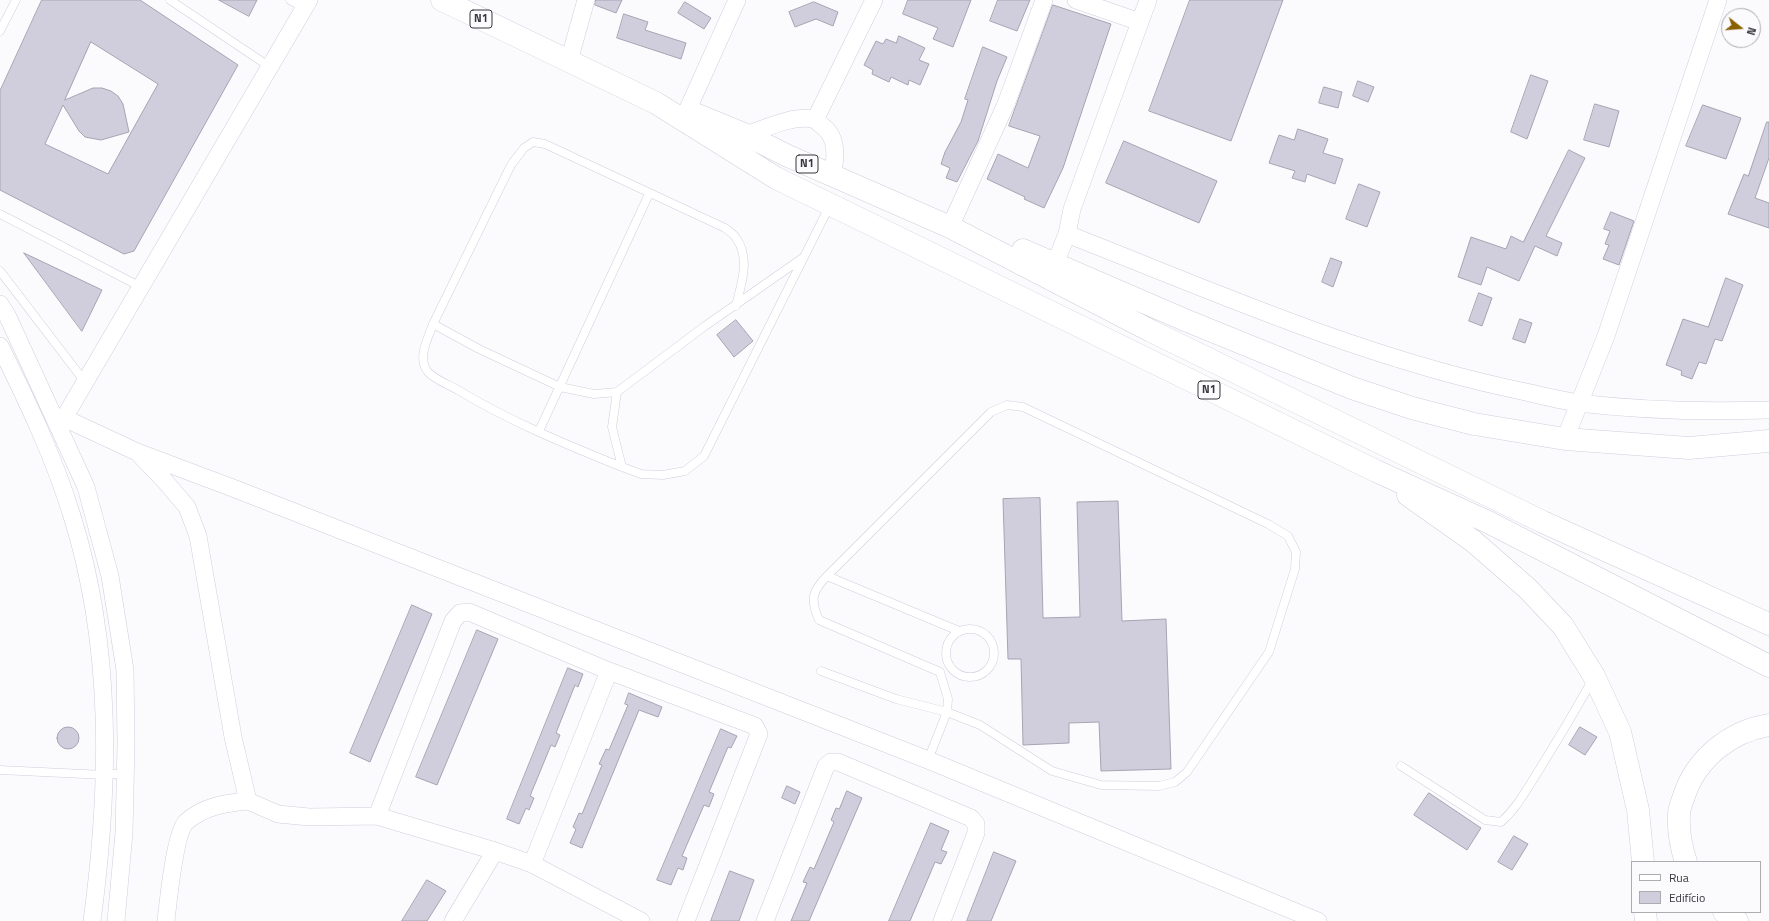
<!DOCTYPE html>
<html>
<head>
<meta charset="utf-8">
<style>
	body { margin:0 }
	#map { position:relative; width:1769px; height:921px; overflow:hidden; background:#fbfbfe; font-family:"Titillium Web",sans-serif }
	canvas { display:block }
	.legend { position:absolute; left:1631px; top:861px; width:130px; height:52px; box-sizing:border-box; background:#fbfbfe; border:1px solid #adadb0; margin:0; padding:5px 7px; list-style:none; font-size:12px; color:#37373c }
	.legend li { display:flex; align-items:center; gap:8px; height:20px }
	.legend b { width:20px; border:1px solid #adadb0 }
	.north { position:absolute; left:1721px; top:8px; width:40px; height:40px; box-sizing:border-box; background:#fbfbfe; border:1px solid #adadb0; border-radius:50%; rotate:107deg; font-size:11px; font-weight:700; line-height:16px; text-align:center; color:#37373c }
	.north::after { content:''; display:block; margin:auto; width:14px; height:18px; background:#8a6100; clip-path:polygon(50% 0,100% 100%,50% 72%,0 100%) }
</style>
</head>
<body>
<div id="map">
<canvas width="1769" height="921"></canvas>
<ul class="legend">
<li><b style="height:5px;background:#fff"></b>Rua</li>
<li><b style="height:11px;background:#d0cedc"></b>Edifício</li>
</ul>
<div class="north">N</div>
</div>
<script>
const c = document.querySelector('canvas').getContext('2d');
c.lineJoin = 'round';
function paint(path, color) { c.fillStyle = color; c.fill(path, 'evenodd'); }
function trace(path, color, width, dash) { c.strokeStyle = color; c.lineWidth = width; c.lineCap = dash ? 'butt' : 'round'; c.setLineDash(dash || []); c.stroke(path); }
function write(font, color, halo, rows, align = 'center') {
  c.font = font + ' "Titillium Web",sans-serif'; c.lineWidth = 3; c.setLineDash([]); c.textBaseline = 'middle'; c.strokeStyle = halo; c.fillStyle = color; for (const [text, x, y, turn = 0] of rows) {
    c.save(); c.translate(x, y); c.rotate((+turn || 0) * Math.PI / 180); c.textAlign = isNaN(turn) ? turn : align; if (halo) c.strokeText(text, 0, 0); c.fillText(text, 0, 0); c.restore();
  }
}
const building = new Path2D(`
	M42,0H140L238,65L134,251L124,254L0,190V91ZM91,42L158,84L108,174L45,144L63,105L79,131L85,137L101,140L129,132L123,104L118,96L111,91L102,88H93L65,100Z
	M219,0H257L249,16Z
	M596,0H622L616,13L595,5Z
	M908,0H971L953,47L933,39L938,28L903,14Z
	M998,0H1030L1017,31L990,21Z
	M1190,0H1283L1231,141L1149,111Z
	M685,2L711,18L704,29L678,13Z
	M814,2L838,12L833,26L816,19L795,27L789,12Z
	M1053,5L1111,24L1063,168L1044,208L1024,199L1025,197L987,179L998,154L1028,168L1040,136L1009,126Z
	M624,14L648,22L645,30L686,43L681,59L617,38Z
	M899,36L925,48L919,60L929,64L920,85L909,80L908,85L891,77L889,82L872,74L873,70L864,65L876,41L883,44L886,39L896,43Z
	M983,47L1007,57L997,81L978,141L957,182L946,178L950,168L941,164L945,152L961,122L968,100L965,99Z
	M1531,75L1548,81L1527,139L1511,132Z
	M1358,81L1374,87L1368,102L1353,96Z
	M1324,87L1342,92L1338,108L1319,103Z
	M1595,104L1619,111L1609,147L1584,140Z
	M1703,105L1741,118L1726,159L1686,146Z
	M1767,122H1769V158L1755,198L1769,203V228L1728,214L1744,174L1748,176Z
	M1298,129L1328,139L1323,153L1343,159L1335,184L1307,174L1305,182L1292,178L1295,171L1269,163L1279,135L1294,140Z
	M1124,141L1217,181L1199,223L1106,183Z
	M1569,150L1585,158L1546,236L1562,243L1557,256L1535,246L1519,281L1487,267L1481,285L1458,277L1471,237L1506,249L1511,236L1523,242Z
	M1359,184L1380,192L1367,227L1346,219Z
	M1611,212L1634,221L1619,265L1603,259L1609,245L1605,244L1610,231L1604,229Z
	M24,253L102,290L82,331Z
	M1331,258L1342,262L1333,287L1322,282Z
	M1726,278L1743,285L1722,341L1715,339L1706,364L1699,362L1692,379L1681,375L1682,371L1666,365L1683,319L1708,327Z
	M1479,293L1492,298L1482,326L1469,321Z
	M1520,319L1532,323L1525,343L1513,339Z
	M736,320L753,341L734,357L717,335Z
	M1040,498L1043,618L1080,617L1077,502L1118,501L1122,621L1166,619L1171,769L1101,771L1099,722L1069,723V743L1023,745L1021,659H1008L1003,499Z
	M412,605L432,614L370,762L350,753Z
	M477,630L498,639L437,785L416,777Z
	M568,668L583,674L578,687L575,685L556,733L560,735L555,747L551,745L530,796L534,798L529,810L526,808L519,824L507,819Z
	M629,693L662,707L658,717L639,710L582,848L570,843L576,829L573,827L579,813L582,814L602,765L599,764L606,749L609,750L628,705L625,704Z
	M57 738a11 11 0 1 1 22 0a11 11 0 1 1-22 0Z
	M1580,727L1597,737L1585,755L1569,745Z
	M721,729L737,736L731,748L728,747L709,792L714,794L709,807L704,805L682,856L687,858L683,870L678,868L671,885L657,880Z
	M787,786L800,792L795,804L782,798Z
	M847,791L862,798L809,921H791L807,883L803,882L810,867L814,869L834,822L831,820L836,808L839,809Z
	M1429,793L1481,828L1467,850L1414,815Z
	M931,823L949,831L941,850L947,852L941,864L935,862L910,921H889Z
	M1514,836L1528,844L1512,870L1498,862Z
	M994,852L1016,861L991,921H967Z
	M730,871L754,880L739,921H711Z
	M427,880L446,891L427,921H402Z`);
const lane = new Path2D(`
	M170,0L270,67
	M290,0L304,8
	M0,31L16,0
	M0,214L141,287
	M804,257L704,456L685,471L663,475L641,474L622,467L612,427L617,392L705,326L804,257L830,205
	M0,271L85,382
	M433,324L479,349L560,387L594,394L617,392
	M539,431L649,194
	M622,467C567,445 509,421 458,390C449,385 436,380 429,373C416,360 428,338 433,324L511,165L524,148L533,142L545,144L725,228C729,231 734,234 736,238C751,258 741,285 736,306
	M827,576L959,631
	M946 653a24 24 0 1 1 48 0a24 24 0 1 1-48 0Z
	M821,671L896,699L947,712L948,699L940,672L819,620C810,600 812,591 827,576L991,412L1007,405L1023,407L1268,524L1288,536L1296,552L1295,569L1269,652L1187,772L1175,782L1159,786L1101,785L1052,771L980,725L947,712L928,760
	M1401,766L1485,820L1501,822C1516,809 1525,792 1536,775C1556,743 1575,711 1593,679
	M0,770L105,775L126,773`);
const street = new Path2D(`
	M1076,0L1140,22
	M1148,0L1072,209L1067,234C1210,290 1352,353 1503,387C1528,392 1553,399 1578,403C1638,410 1709,412 1769,410
	M569,61L586,0
	M687,111L737,0
	M815,120L874,0
	M746,135C763,129 798,113 815,120C818,122 822,126 825,128C838,140 836,159 832,175
	M950,227L1006,104L1044,0
	M1055,264L1067,234
	M0,304L7,315L86,487L110,576L125,670L126,744L124,833L116,921
	M0,346C27,401 54,457 72,516C113,647 110,786 92,921
	M64,418L309,0
	M58,424L64,418L137,452L238,490L928,760L1318,921
	M1565,439L1606,336L1718,0
	M140,455L164,480L187,507L198,536L233,737L248,801L278,814L309,817L377,816L495,851L532,864L641,921
	M377,816L453,621L460,613L469,612L609,671L755,726L759,734L686,921
	M532,864L609,671
	M166,921C168,903 175,833 186,822C204,806 226,803 248,801
	M453,921L495,851
	M765,921L826,766L831,762H838L971,818L976,824V833L942,921`);
const highway = new Path2D(`
	M442,0L656,103L776,178L1376,471L1488,522L1769,666
	M690,112L746,135L788,156L950,227L1151,331L1543,522L1769,624
	M1023,250L1185,320L1352,388L1412,408L1474,424L1565,439L1689,448L1769,441
	M1408,495L1473,541L1527,588L1563,626L1594,676L1620,732L1638,810L1643,862
	M1686,862C1681,847 1678,830 1679,814C1679,808 1682,802 1684,796C1696,759 1730,731 1769,725
	M1645,912L1646,921
	M1724,912L1737,921`);
const shields = [
	[481,19,22],
	[807,164,22],
	[1209,390,22]
];
const shieldNames = [
	["N1",481,19],
	["N1",807,164],
	["N1",1209,390]
];
paint(building, '#d0cedc');
trace(building, '#a5a4b2', 1);
trace(lane, '#cfcedc', 9);
trace(street, '#cfcedc', 18);
trace(highway, '#cfcedc', 23);
trace(lane, '#fff', 8);
trace(street, '#fff', 17);
trace(highway, '#fff', 22);
for (const [x, y, w] of shields) { const box = new Path2D(); box.roundRect(x - w / 2, y - 9, w, 18, 3); c.fillStyle = '#fbfbfe'; c.fill(box); trace(box, '#37373c', 1); }
write('bold 11px', '#37373c', null, shieldNames);
</script>
</body>
</html>
